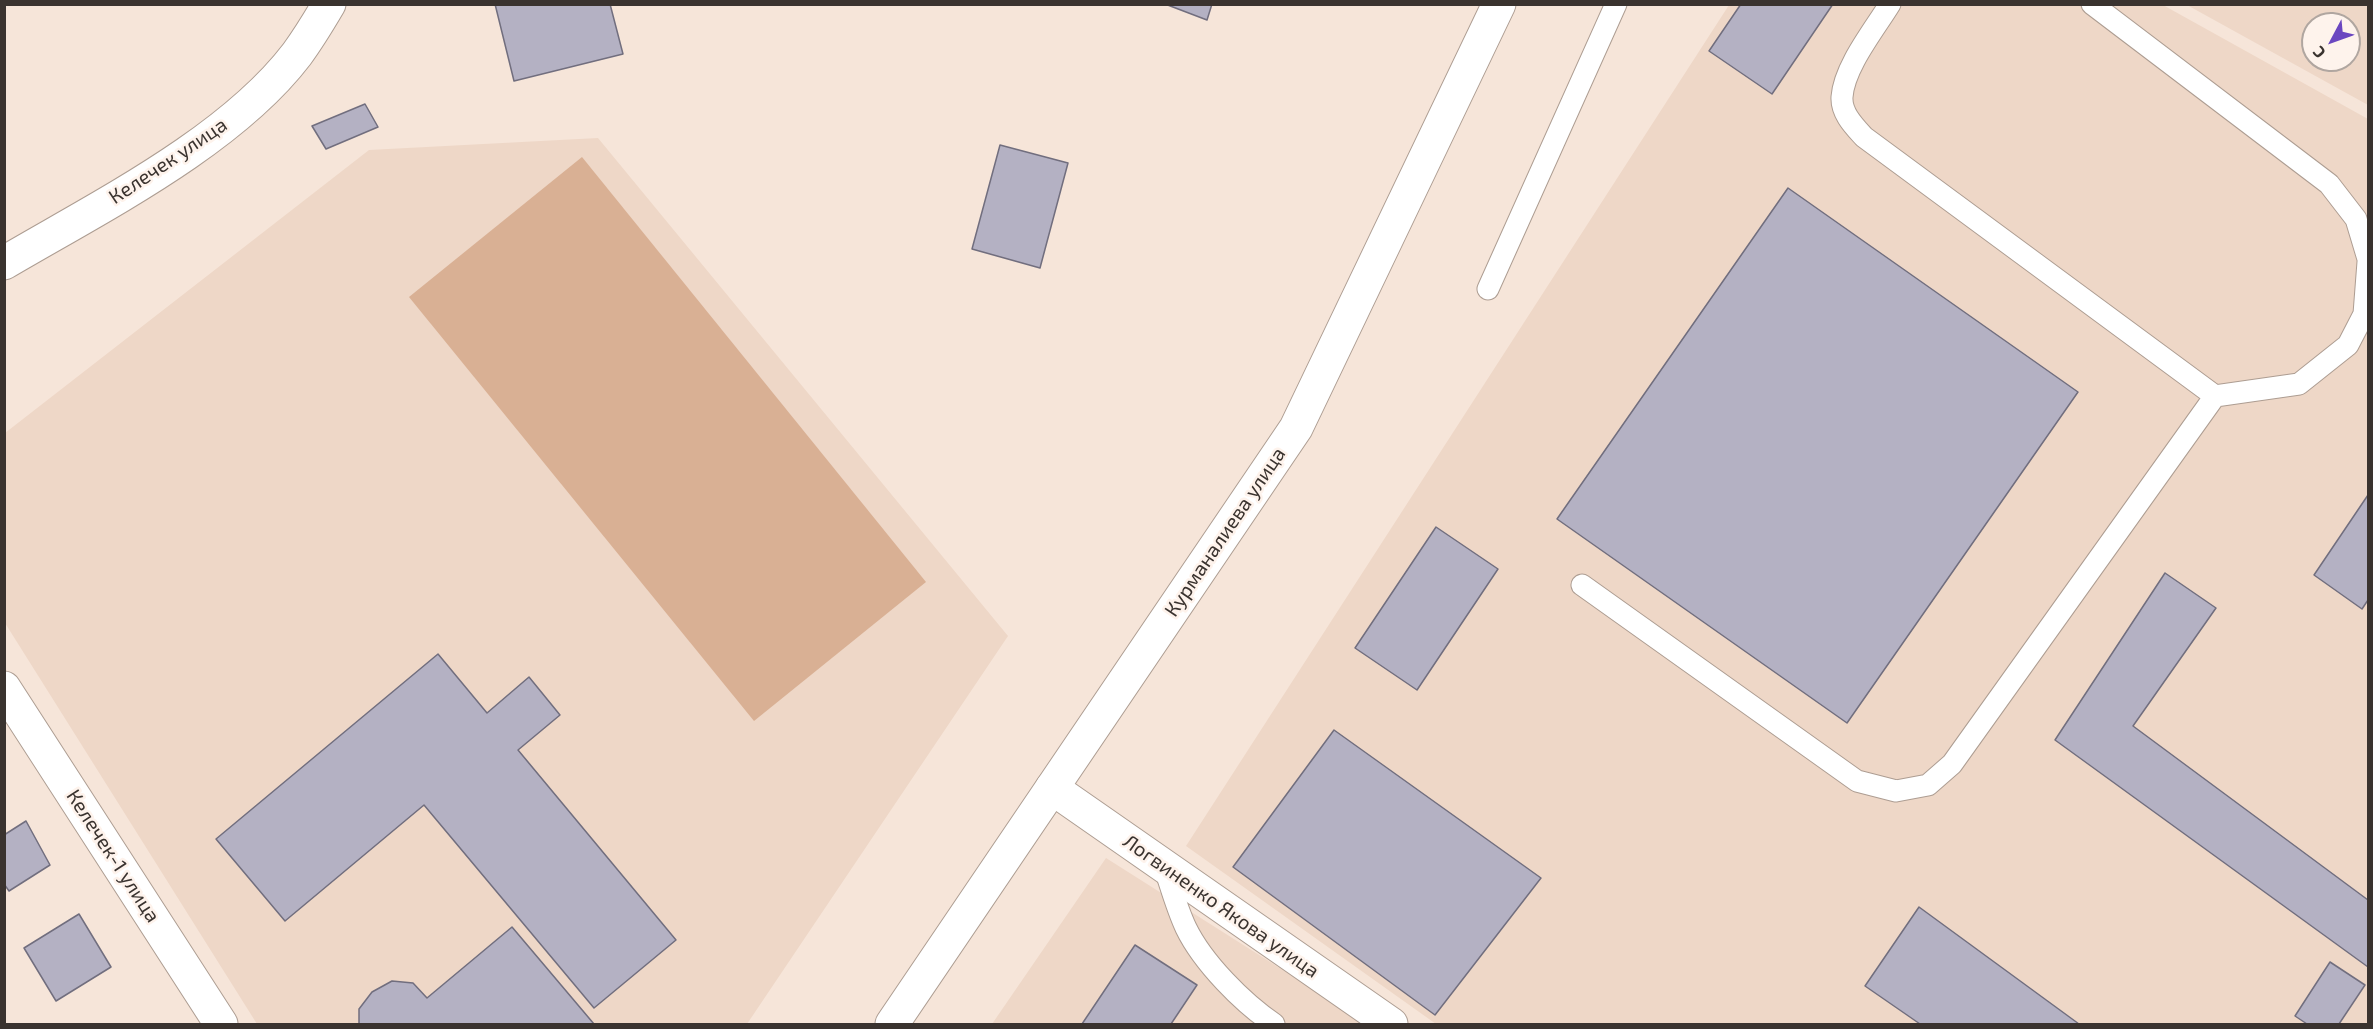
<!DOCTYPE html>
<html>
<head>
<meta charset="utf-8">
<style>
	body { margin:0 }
	#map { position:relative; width:2373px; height:1029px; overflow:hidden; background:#f6e5d9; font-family:"Exo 2",sans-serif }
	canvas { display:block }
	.frame { position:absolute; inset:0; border:6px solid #3a332f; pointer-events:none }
	.north { position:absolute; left:2301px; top:12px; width:60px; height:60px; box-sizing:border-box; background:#fef3ec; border:2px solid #b0a6a0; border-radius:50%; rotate:229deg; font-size:16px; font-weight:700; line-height:24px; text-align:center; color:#3a332f }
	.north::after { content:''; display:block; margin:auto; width:21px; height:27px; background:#6b47c0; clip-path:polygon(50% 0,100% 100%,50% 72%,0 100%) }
</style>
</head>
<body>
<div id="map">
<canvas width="2373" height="1029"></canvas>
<div class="frame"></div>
<div class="north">С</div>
</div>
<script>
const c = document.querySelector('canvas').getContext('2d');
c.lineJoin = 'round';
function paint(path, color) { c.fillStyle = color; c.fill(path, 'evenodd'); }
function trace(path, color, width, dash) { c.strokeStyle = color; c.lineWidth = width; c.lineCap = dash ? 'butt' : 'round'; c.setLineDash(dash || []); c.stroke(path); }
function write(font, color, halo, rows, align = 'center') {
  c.font = font + ' "Exo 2",sans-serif'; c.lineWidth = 5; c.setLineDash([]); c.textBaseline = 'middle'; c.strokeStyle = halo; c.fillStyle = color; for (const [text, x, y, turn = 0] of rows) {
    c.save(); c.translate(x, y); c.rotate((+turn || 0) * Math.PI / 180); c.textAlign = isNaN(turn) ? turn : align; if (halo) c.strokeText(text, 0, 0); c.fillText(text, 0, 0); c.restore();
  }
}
const built = new Path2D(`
	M1729,5H2163L2368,119V1024H1436L1186,846Z
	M2187,5H2368V105ZM2313,24H2349V60H2313Z
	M598,138L1008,636L747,1024H257L5,623V433L369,150Z
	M1106,858L1357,1017L1367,1024H992Z`);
const green = new Path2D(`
	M582,157L926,582L754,721L409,297Z`);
const building = new Path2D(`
	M495,4H610L623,54L514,81Z
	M1165,4H1212L1207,20Z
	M1741,4H1833L1772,94L1709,51Z
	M365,104L378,127L326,149L312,126Z
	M1000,145L1068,163L1040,268L972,249Z
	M1788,188L2078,392L1847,723L1557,519Z
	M2368,495V600L2362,609L2314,575Z
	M1436,527L1498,569L1417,690L1355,648Z
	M2165,573L2216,608L2133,726L2368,900V967L2055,740Z
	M438,654L487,713L529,677L560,715L518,750L676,940L594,1008L424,805L285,921L216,839Z
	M1334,730L1541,878L1435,1015L1233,867Z
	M26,821L50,865L9,891L4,884V835Z
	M1919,907L2079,1024H1920L1865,986Z
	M79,914L111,967L56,1001L24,948Z
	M512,927L594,1024H359V1009L372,992L392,981L413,983L427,998Z
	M1135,945L1197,985L1171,1024H1082Z
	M2330,962L2365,985L2339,1024H2307L2295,1016Z`);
const service = new Path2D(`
	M1890,4C1874,30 1844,67 1842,97C1841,113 1854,126 1864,137L2215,396L2299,384L2348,345L2364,314L2368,262
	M2092,4L2329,184L2356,219L2368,259
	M1488,289L1616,4
	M1582,585L1857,781L1896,791L1928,785L1952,764L2215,396
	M1164,866C1171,887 1177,909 1186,928C1203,963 1243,1003 1274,1024`);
const minor = new Path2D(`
	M4,263C99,207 230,142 297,54C308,39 319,21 329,4
	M4,688L221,1024
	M1052,788L1391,1024`);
const tertiary = new Path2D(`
	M892,1024L1296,428L1499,4`);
const streetNames = [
	["Келечек улица",168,161,-34],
	["Курманалиева улица",1225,532,-56],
	["Келечек-1 улица",113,856,57],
	["Логвиненко Якова улица",1221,906,35]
];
paint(built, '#eed7c7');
paint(green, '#d9b094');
paint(building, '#b4b1c3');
trace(building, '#716e7e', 1.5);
trace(service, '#ad9d92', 23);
trace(minor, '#ad9d92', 35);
trace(tertiary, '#ad9d92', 35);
trace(service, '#fff', 21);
trace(minor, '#fff', 33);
trace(tertiary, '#fff', 33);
write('20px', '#3a332f', '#fef3ec', streetNames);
</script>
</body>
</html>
